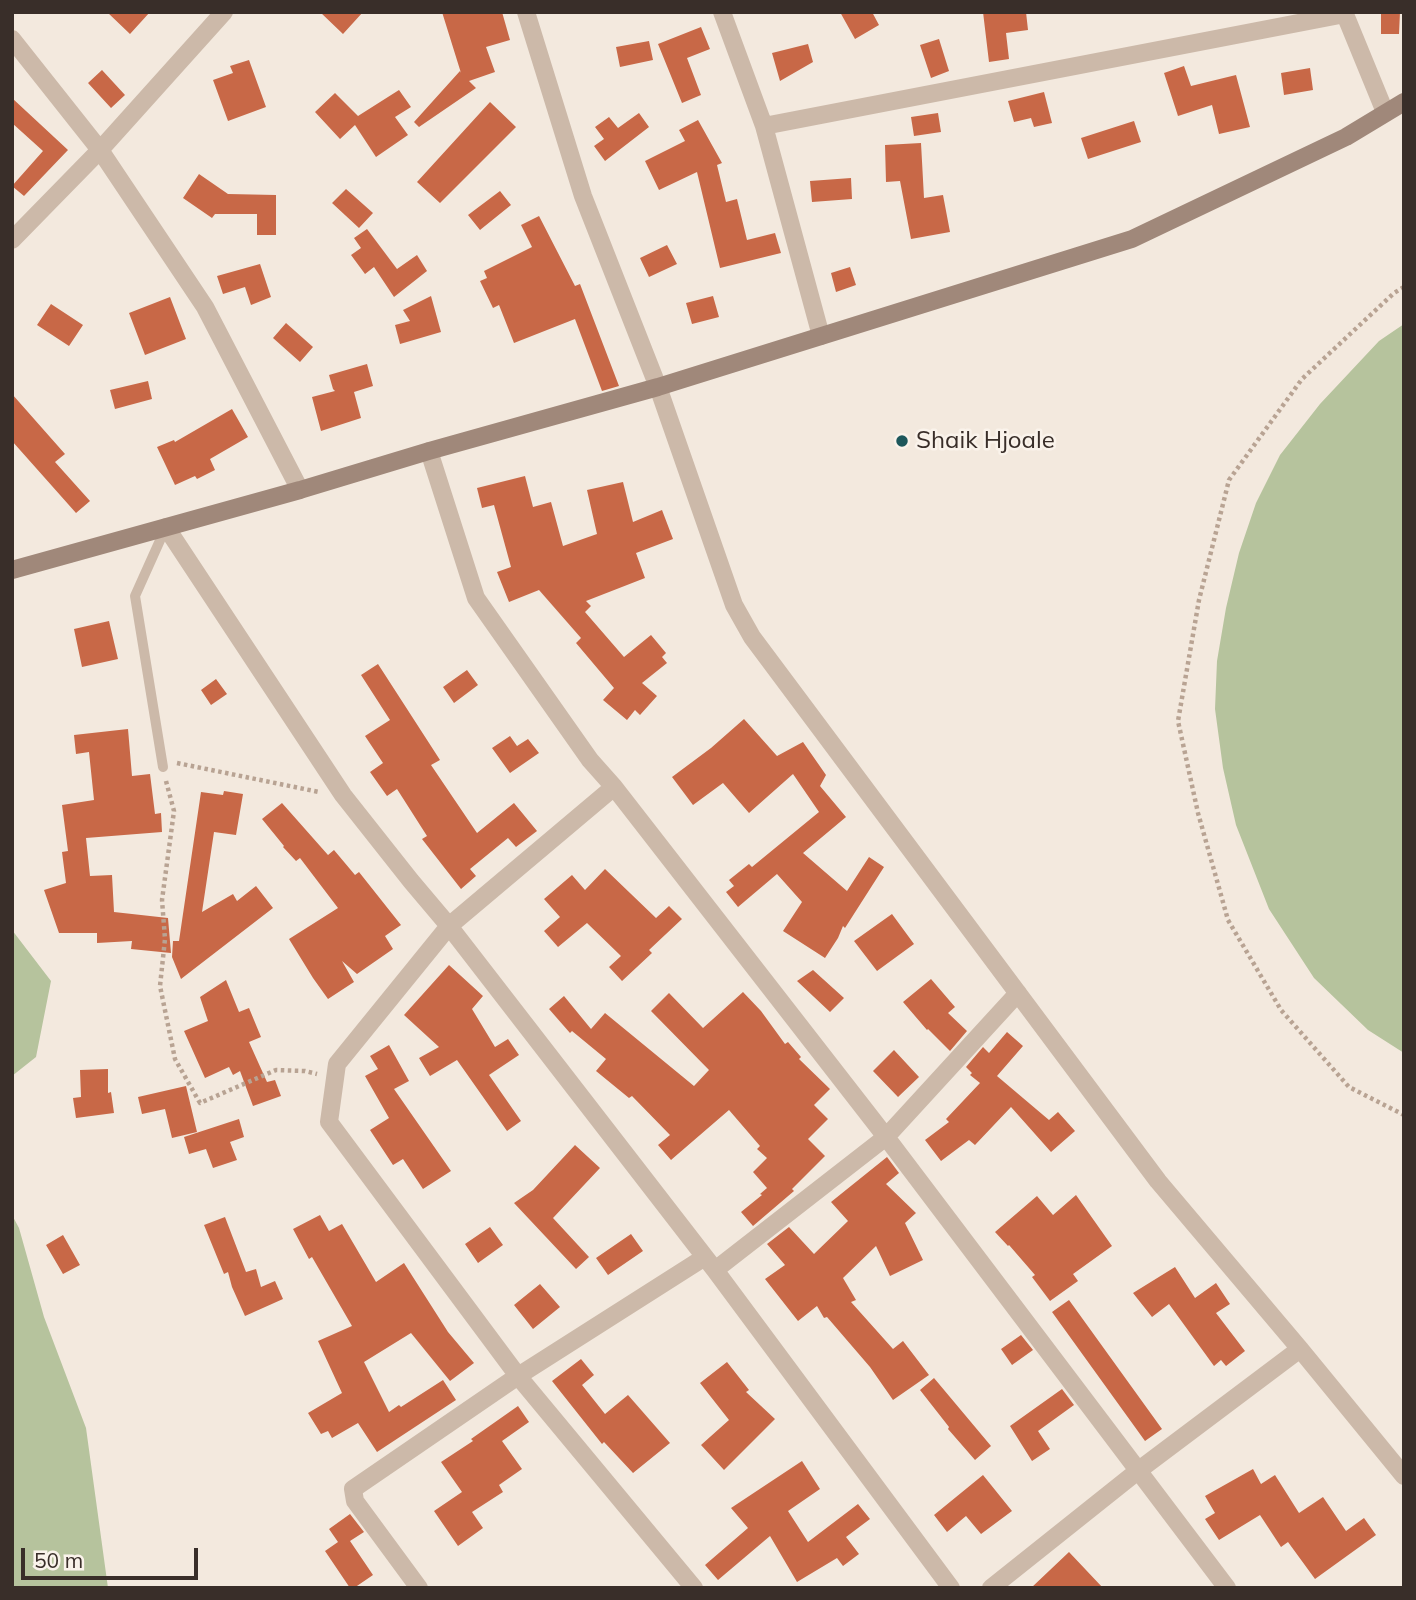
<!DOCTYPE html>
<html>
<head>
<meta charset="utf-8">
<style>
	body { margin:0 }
	#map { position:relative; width:1416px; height:1600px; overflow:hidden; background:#f3e9de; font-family:Mulish,sans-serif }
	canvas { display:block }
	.frame { position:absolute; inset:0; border:14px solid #392e29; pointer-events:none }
	.scale { position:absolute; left:21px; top:1548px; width:177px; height:32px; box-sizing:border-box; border:4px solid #392e29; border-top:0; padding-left:9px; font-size:21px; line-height:24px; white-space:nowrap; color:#392e29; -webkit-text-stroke:5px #faf3eb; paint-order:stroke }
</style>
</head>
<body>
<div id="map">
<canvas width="1416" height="1600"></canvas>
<div class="frame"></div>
<div class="scale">50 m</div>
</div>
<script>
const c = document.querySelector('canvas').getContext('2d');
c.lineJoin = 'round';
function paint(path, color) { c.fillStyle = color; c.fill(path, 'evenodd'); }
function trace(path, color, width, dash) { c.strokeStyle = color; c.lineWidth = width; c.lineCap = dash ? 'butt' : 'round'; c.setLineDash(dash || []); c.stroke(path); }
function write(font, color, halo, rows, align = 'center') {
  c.font = font + ' Mulish,sans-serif'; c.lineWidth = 5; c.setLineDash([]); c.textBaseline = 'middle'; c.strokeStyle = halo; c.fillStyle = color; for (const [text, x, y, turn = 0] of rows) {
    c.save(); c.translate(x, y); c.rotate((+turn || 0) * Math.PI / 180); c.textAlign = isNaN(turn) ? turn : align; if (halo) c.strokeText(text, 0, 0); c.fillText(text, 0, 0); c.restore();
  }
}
const green = new Path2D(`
	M1404,324V1053L1368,1030L1314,978L1269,909L1236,825L1223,768L1215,709L1217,661L1226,608L1239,553L1256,503L1280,455L1320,404L1379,341Z
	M12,930L51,981L36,1057L12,1076Z
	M12,1215L19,1228L44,1317L86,1428L108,1588H12Z`);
const building = new Path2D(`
	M107,12H150L130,34Z
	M320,12H363L343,34Z
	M442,12H502L510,40L486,47L495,72L469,81L476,88L419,127L414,122L460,71L461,73Z
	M840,12H872L879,25L855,39Z
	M983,12H1026L1028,30L1006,33L1009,59L989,62Z
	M1381,12H1400L1399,34H1381Z
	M701,27L710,49L687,58L701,95L682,103L658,44Z
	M939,39L949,71L931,78L920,45Z
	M649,41L653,60L620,67L616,47Z
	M808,44L813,62L780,81L772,53Z
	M249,60L266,107L228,121L213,80L233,73L230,66Z
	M1184,66L1191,86L1236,75L1250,127L1219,134L1212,105L1178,116L1164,73Z
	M1310,68L1313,90L1284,95L1281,73Z
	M102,70L125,95L111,108L88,83Z
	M399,90L411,107L395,117L408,135L376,157L355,125L340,139L315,112L335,93L358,116Z
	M1044,92L1052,123L1034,127L1031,118L1014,122L1008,101Z
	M12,98L68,150L24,196L12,186L43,151L12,123Z
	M490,102L516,127L440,203L417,182Z
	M639,113L649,127L605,161L594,146L604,139L595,127L609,117L618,128Z
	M938,113L941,132L914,136L911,117Z
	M698,120L722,163L717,165L726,202L737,199L747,240L775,233L781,253L720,268L697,172L659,190L645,161L685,141L679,130Z
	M1134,121L1141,142L1088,159L1081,138Z
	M921,143L924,198L943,195L950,232L911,239L900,181L886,182L885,145Z
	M199,174L228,194L276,195V235H257V214H215L212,218L183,198Z
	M851,178L852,199L812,202L810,181Z
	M346,189L373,213L359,228L332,203Z
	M500,191L511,205L480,230L468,215Z
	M539,216L575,286L580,284L619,386L602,391L575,319L514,343L499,305L493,308L480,281L487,278L484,271L532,247L521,225Z
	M367,229L397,269L417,255L427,271L394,297L374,267L365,274L351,255L361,248L354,238Z
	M667,245L677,264L649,277L640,258Z
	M260,264L271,297L251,305L245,287L223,294L217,276Z
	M850,267L856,285L836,292L831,273Z
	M431,296L441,332L400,344L395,325L410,321L403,310Z
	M713,296L719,317L692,324L686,303Z
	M170,297L186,339L145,355L129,313Z
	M51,304L83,325L69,346L37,325Z
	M286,323L313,347L300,362L273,338Z
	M367,364L373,386L354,392L361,418L321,431L312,397L335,391L333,389L329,375Z
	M148,381L152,399L115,409L110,390Z
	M12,394L65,454L55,462L90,501L76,513L12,441Z
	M232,409L248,437L210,459L215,470L197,479L195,476L175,485L157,447L174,440L175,442Z
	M525,476L533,507L551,502L563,546L597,534L587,490L623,482L633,522L662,510L673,539L636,553L645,578L586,601L591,606L585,612L624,657L651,635L666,653L662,657L667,663L642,683L657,696L640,715L635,710L627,720L603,700L614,688L576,643L581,638L539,590L509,602L497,572L511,567L494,505L482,508L477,488Z
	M109,621L118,659L82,667L74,629Z
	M378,664L440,760L431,765L477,833L514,803L537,831L516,847L508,838L470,869L476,876L461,889L422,839L427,836L397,789L387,796L370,772L383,763L365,736L390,720L361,675Z
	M467,670L478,685L454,703L443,687Z
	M216,679L227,694L211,705L201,690Z
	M744,719L777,756L803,742L826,775L820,786L846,817L803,853L847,891L869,857L884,867L845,928L843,926L838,938L825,958L783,931L802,902L777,874L738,907L726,892L734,886L729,880L749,864L752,867L819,812L793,774L749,813L723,783L693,805L672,777L711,748Z
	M128,729L132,776L150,774L155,814L161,813L162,832L86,838L90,876L112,875L114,912L168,918L171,953L131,949L132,941L97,943V933H59L44,890L66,883L62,852L68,851L62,805L94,800L89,752L76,754L74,735Z
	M510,736L517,746L528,739L539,753L510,773L492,748Z
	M224,791L243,794L236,835L214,832L202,912L233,894L237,901L256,886L273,908L181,979L172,957L173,941H179L201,792L223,795Z
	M282,803L328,855L334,850L355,875L359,872L401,925L385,936L393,949L357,974L342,961L354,982L328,999L313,978L289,939L338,908L300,858L296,861L283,847L284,846L262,819Z
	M605,869L656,918L669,906L682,919L649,950L652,953L622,981L609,967L621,956L587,923L558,947L544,931L560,917L544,899L572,875L585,890Z
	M892,914L914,944L877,971L854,941Z
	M449,965L483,996L472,1009L495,1047L508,1039L519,1055L489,1075L521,1121L507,1131L457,1060L430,1076L419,1058L439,1047L404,1015Z
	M813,970L844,998L830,1012L797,981Z
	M931,979L955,1007L948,1013L967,1031L950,1051L928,1029L927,1030L903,1002Z
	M226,980L239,1012L249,1008L261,1037L249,1042L267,1082L275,1080L281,1096L253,1106L240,1071L233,1075L229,1067L205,1078L184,1031L208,1021L200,997Z
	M743,992L761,1011L785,1044L788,1042L801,1057L799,1059L830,1089L814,1105L828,1119L808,1139L825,1156L792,1189L794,1191L753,1226L741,1212L762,1195L760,1194L767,1188L753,1172L767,1158L757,1149L760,1146L729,1110L671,1160L658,1145L670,1135L632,1096L629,1098L596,1071L606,1059L572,1031L570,1033L549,1009L564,996L591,1029L605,1013L694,1086L709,1070L651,1011L669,993L703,1028Z
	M1007,1032L1023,1046L997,1076L1049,1120L1058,1112L1075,1131L1051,1152L1011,1107L975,1145L969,1140L941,1161L925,1140L949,1122L946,1119L980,1083L970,1075L972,1073L966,1067L983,1047L989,1053Z
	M389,1045L409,1081L394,1089L451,1171L423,1189L403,1159L393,1165L370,1130L389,1118L365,1076L378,1069L370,1056Z
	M894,1050L919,1077L898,1097L873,1071Z
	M108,1069V1093L111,1092L114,1113L76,1118L73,1098L81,1097L80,1070Z
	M186,1086L197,1132L172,1138L165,1109L142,1114L138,1097Z
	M239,1119L244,1137L230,1142L237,1160L213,1168L206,1149L189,1154L184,1137Z
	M575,1145L600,1168L553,1218L589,1257L576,1269L514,1203L533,1190Z
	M887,1157L899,1173L886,1184L916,1213L905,1223L923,1260L890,1276L876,1246L843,1278L856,1300L851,1302L893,1349L903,1341L929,1375L893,1400L870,1367L827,1317L824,1318L817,1306L798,1321L765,1279L785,1265L767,1244L789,1227L814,1254L848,1221L831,1202Z
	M1076,1195L1112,1246L1073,1274L1078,1281L1050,1301L1032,1277L1035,1275L1009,1245L1008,1246L995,1232L1037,1196L1053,1215Z
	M320,1215L329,1231L342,1224L376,1282L404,1263L448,1332L474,1363L450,1381L411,1333L364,1362L389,1412L399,1405L401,1407L443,1380L456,1400L377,1452L358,1423L332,1438L328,1431L321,1434L308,1413L342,1393L318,1341L352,1326L312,1257L309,1259L293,1229Z
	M225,1217L246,1272L256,1269L261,1287L275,1281L283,1299L245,1316L232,1287L228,1272L224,1274L204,1225Z
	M490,1227L503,1245L478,1263L465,1244Z
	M631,1234L643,1251L608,1275L596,1258Z
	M63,1235L80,1265L63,1274L46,1245Z
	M1175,1267L1195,1298L1216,1283L1230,1304L1216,1313L1245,1351L1226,1366L1221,1360L1214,1366L1169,1304L1152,1317L1133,1293Z
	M540,1284L560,1307L533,1329L514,1305Z
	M1069,1300L1162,1429L1145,1441L1052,1312Z
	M1021,1335L1033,1350L1012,1365L1001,1349Z
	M581,1359L594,1375L582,1385L605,1414L628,1395L670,1443L633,1473L604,1442L602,1444L552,1381Z
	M727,1362L749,1390L746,1392L775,1419L724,1470L701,1445L729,1420L700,1383Z
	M934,1378L991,1446L975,1460L948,1429L949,1427L920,1390Z
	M1062,1389L1074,1405L1038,1431L1050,1449L1032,1461L1010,1426Z
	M518,1406L529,1422L502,1441L522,1469L499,1485L503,1492L472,1512L483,1528L458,1546L434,1511L462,1492L441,1462L473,1441L471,1439Z
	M802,1461L820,1489L788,1511L808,1542L858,1504L870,1519L846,1537L859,1554L843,1566L837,1558L797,1582L770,1536L718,1580L705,1565L748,1528L731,1508Z
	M1253,1469L1261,1484L1275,1475L1299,1513L1323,1497L1346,1531L1364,1518L1376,1535L1315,1579L1288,1542L1281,1547L1260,1515L1219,1540L1205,1519L1215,1513L1205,1496Z
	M983,1475L1012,1511L981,1534L966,1516L947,1532L934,1515Z
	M350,1514L364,1532L350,1541L373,1575L354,1588H350L325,1551L338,1542L329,1529Z
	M1069,1552L1103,1588H1031Z`);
const path = new Path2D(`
	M1404,287L1394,293L1302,379L1229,480L1199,600L1178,721L1198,813L1228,920L1281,1010L1349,1087L1404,1115
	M177,763L319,792
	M166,781L174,811L162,900L165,939L160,986L175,1059L200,1103L276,1070L305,1071L317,1074`);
const lane = new Path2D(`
	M163,767L135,596L166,527`);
const street = new Path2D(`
	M526,12L583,196L658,387L734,605L752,637L1158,1181L1300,1349L1404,1476
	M722,12L764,126L821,336
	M1344,12L1385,112
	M12,39L100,150L205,307L300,490
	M764,126L1345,14
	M12,240L100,150L224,12
	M429,451L476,598L590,760L614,787L886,1137L1227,1588
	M166,527L343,795L411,881L449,926L715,1270L951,1588
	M614,787L449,926L337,1064L329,1122L518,1376L694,1588
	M715,1270L886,1137L1018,993
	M419,1588L355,1501L353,1489L518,1376L705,1257
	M991,1588L1139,1470L1300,1349`);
const secondary = new Path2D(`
	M12,570L300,490L429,451L658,387L1132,239L1346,137L1404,102`);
const markers = [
	[902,441,7,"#1d575b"]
];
const poiNames = [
	["Shaik Hjoale",916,441]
];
paint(green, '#b6c39d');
paint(building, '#c86847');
trace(path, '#b8a393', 4.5, [3.5, 3.5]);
trace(lane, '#ccb9a9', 10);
trace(street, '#ccb9a9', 18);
trace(secondary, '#a0887a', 18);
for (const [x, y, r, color] of markers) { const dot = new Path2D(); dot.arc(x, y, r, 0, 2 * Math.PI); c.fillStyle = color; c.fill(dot); trace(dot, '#faf3eb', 2.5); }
write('24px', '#392e29', '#faf3eb', poiNames, 'left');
</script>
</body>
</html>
